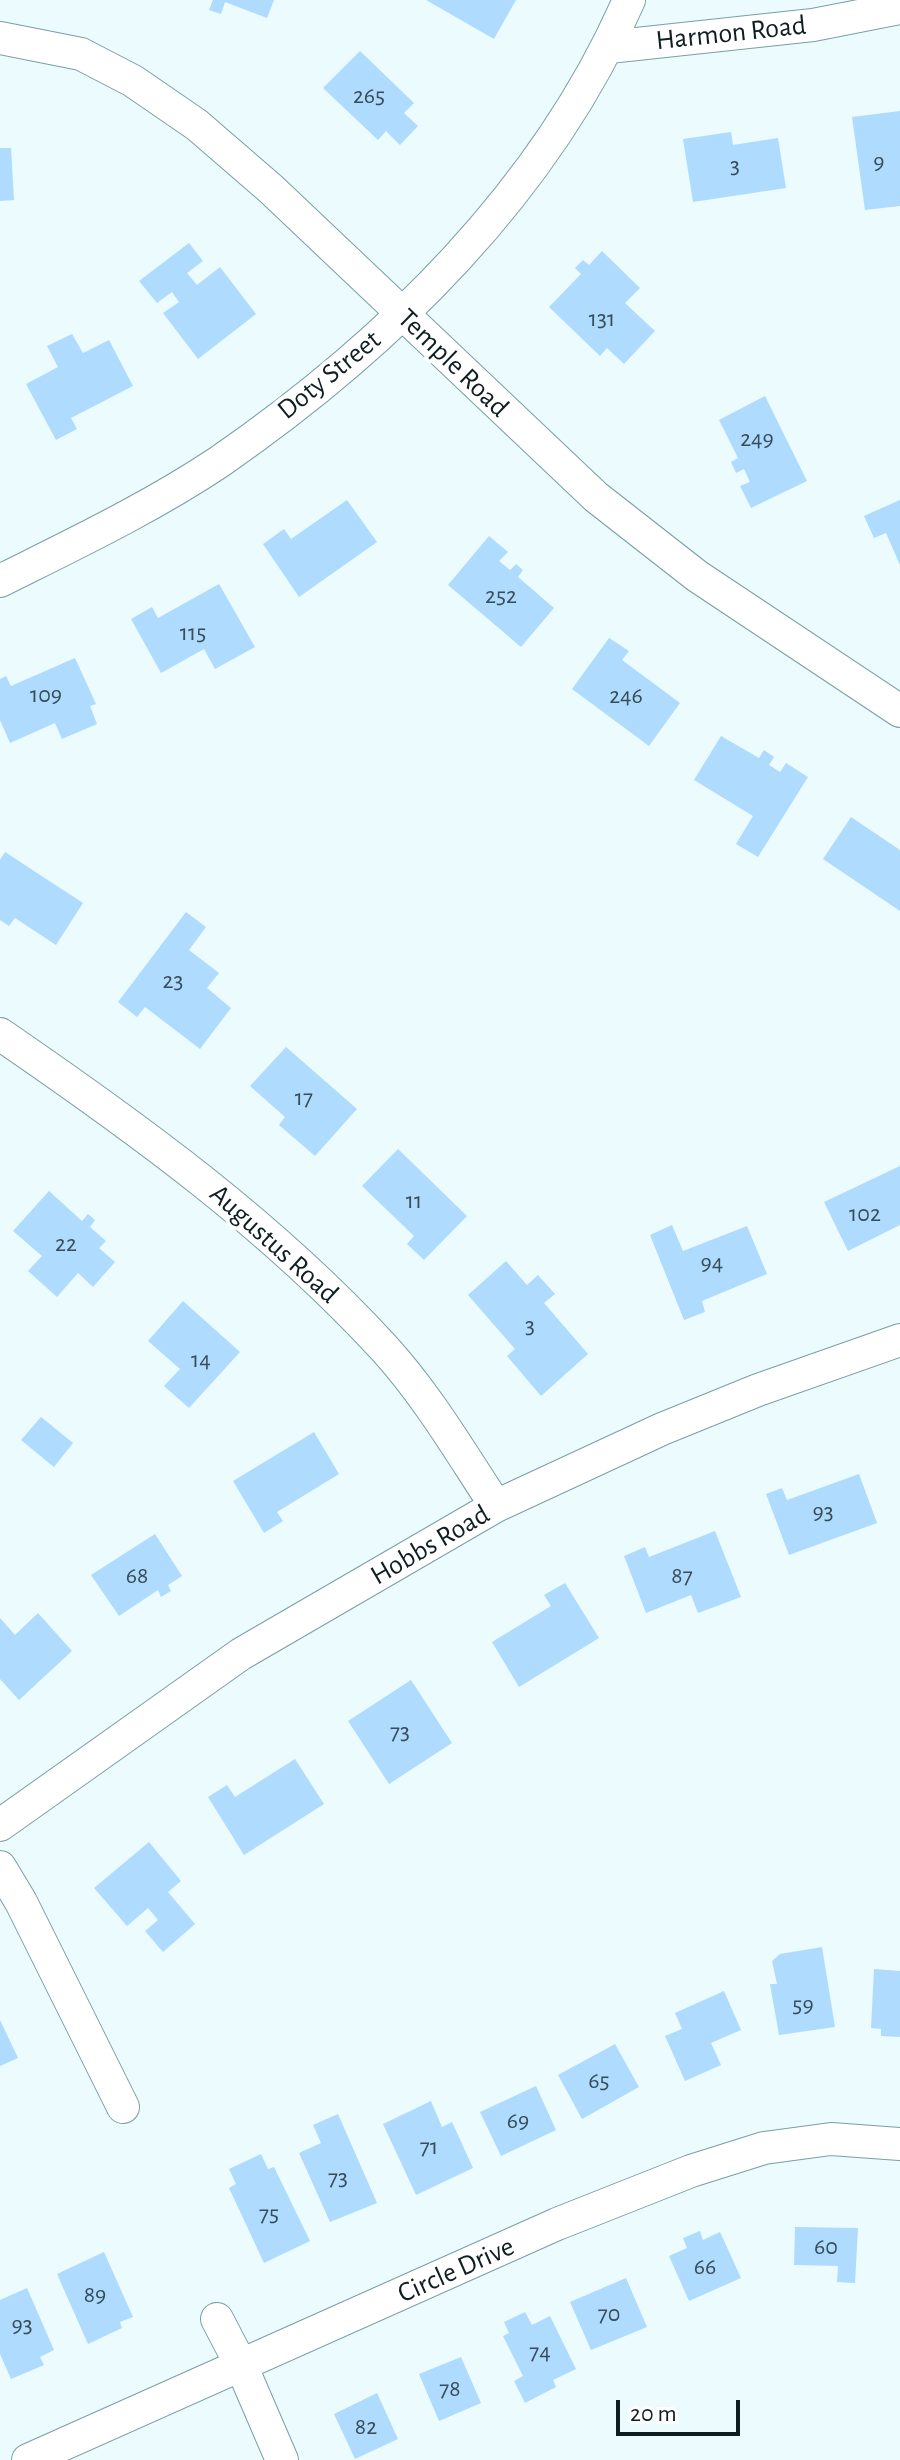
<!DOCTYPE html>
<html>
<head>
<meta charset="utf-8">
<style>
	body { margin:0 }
	#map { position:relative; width:900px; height:2460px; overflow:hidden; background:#ebfbfe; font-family:"Alegreya Sans",sans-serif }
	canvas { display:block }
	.scale { position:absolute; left:616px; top:2400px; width:124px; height:36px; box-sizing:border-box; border:4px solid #0f1e21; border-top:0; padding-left:10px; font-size:24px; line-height:28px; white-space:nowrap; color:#0f1e21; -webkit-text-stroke:6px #fff; paint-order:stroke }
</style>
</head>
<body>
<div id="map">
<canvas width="900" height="2460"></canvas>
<div class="scale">20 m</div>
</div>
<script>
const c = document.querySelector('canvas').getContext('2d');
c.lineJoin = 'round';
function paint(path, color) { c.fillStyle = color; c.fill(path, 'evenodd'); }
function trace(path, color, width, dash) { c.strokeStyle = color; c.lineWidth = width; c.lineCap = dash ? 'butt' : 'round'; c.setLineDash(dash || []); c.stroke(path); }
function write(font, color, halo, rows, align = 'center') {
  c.font = font + ' "Alegreya Sans",sans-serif'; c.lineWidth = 8; c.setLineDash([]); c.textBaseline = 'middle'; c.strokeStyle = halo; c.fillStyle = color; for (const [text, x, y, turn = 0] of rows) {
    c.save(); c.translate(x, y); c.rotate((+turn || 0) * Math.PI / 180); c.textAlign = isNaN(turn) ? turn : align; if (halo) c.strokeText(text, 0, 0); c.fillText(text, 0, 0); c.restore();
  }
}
const building = new Path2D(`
	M213,0H274L267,18L225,2L221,14L209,10Z
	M426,0H516L494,39Z
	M360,51L414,103L404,113L418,126L400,145L386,131L378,140L323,88Z
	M900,111V206L865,210L852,117Z
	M731,132L733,145L778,138L786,188L693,202L683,139Z
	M0,148H11L14,200L0,201Z
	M189,243L203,261L187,273L197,285L220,267L256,314L198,359L163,313L179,302L172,292L157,303L139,281Z
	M602,251L640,288L625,303L655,331L624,364L607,348L600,356L549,307L581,274L575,268L583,260L589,265Z
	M72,334L83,353L109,340L133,386L71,418L77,429L56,440L26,384L58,367L47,346Z
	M765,396L807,481L751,508L740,486L750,482L744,469L736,473L731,462L738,458L719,420Z
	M347,500L377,542L299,597L263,544L284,529L291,539Z
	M900,500V565L886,533L874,538L864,516Z
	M489,536L508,552L499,561L510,570L516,564L523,570L518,577L554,608L521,647L448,585Z
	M219,584L255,647L215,669L204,649L161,673L131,619L152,607L158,618Z
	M609,638L629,651L622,660L680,703L649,746L572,689Z
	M75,658L96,704L90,706L97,724L62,739L55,723L10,743L0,720V679L6,676L11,686Z
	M721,736L759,758L764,750L774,757L769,765L780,772L786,763L808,777L758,857L736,844L753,816L694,780Z
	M851,817L900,850V911L823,859Z
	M5,852L83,903L56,945L15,918L9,926L0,920V860Z
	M186,912L206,927L189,950L219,973L207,988L231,1008L200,1049L145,1007L137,1017L118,1002Z
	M286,1047L357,1109L315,1156L279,1125L285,1117L250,1086Z
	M398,1149L467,1216L424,1260L407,1244L414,1236L362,1186Z
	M900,1166V1225L848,1251L824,1202Z
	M49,1191L82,1221L88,1214L95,1220L90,1227L106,1241L99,1248L115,1262L93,1287L78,1273L57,1297L28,1271L42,1256L13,1231Z
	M672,1225L683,1251L747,1226L767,1274L702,1301L705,1312L684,1320L650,1235Z
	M506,1261L527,1285L538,1275L555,1294L544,1303L588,1354L541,1396L507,1356L515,1349L468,1295Z
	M183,1301L240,1352L189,1408L164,1386L180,1369L148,1341Z
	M41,1417L73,1443L54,1467L21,1440Z
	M314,1432L339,1474L277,1512L283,1521L264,1533L233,1481Z
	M859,1474L877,1523L789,1555L766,1494L782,1488L787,1500Z
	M715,1531L741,1597L698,1613L691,1595L646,1613L624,1556L645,1547L649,1557Z
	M155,1534L182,1576L168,1585L171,1591L161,1597L158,1590L119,1616L91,1575Z
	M565,1583L599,1638L519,1687L492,1642L551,1606L544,1595Z
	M38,1613L72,1651L19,1700L0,1679V1618L15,1635Z
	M411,1680L452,1743L389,1784L348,1721Z
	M295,1759L324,1804L244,1855L208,1797L227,1785L235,1797Z
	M149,1842L181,1881L168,1892L195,1924L163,1952L145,1931L158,1920L148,1908L127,1926L94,1888Z
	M822,1947L835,2027L779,2035L770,1984H777L772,1961L780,1954Z
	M874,1969L900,1971V2037L881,2036V2029L871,2028Z
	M724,1991L741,2030L711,2043L721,2065L685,2081L665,2036L682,2029L675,2013Z
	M0,2020L18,2058L0,2066Z
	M615,2044L639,2087L582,2119L558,2075Z
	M536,2086L556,2130L501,2156L480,2112Z
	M431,2101L442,2127L452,2122L473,2168L416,2195L383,2124Z
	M338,2114L377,2203L330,2222L299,2153L321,2143L313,2125Z
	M261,2154L268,2169L274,2167L310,2241L264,2263L229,2188L236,2184L229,2169Z
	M795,2227L858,2228L855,2283L837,2282L838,2266L794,2265Z
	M700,2231L703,2240L720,2232L741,2278L689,2301L669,2256L687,2248L683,2238Z
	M104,2252L133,2317L120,2322L122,2328L88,2344L57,2274Z
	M626,2278L647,2327L591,2350L570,2302Z
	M27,2288L54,2350L40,2357L44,2365L11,2379L0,2354V2300Z
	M525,2312L532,2325L550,2316L576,2369L553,2380L556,2387L525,2403L514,2381L523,2376L503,2336L509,2333L504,2322Z
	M461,2357L481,2403L439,2421L419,2374Z
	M377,2393L398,2439L355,2459L334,2414Z`);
const minor = new Path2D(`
	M0,38L81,54L133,81L197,125L271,189L596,497L697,576L900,711
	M609,47L813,25L900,8
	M0,581C74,544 150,508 219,462C388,345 546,191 629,0
	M0,1034C137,1128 271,1225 384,1348C427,1395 461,1453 496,1506
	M0,1825L241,1654L496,1506L662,1429L758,1390L900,1340
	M0,1867L21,1902L123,2107
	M217,2319L241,2365L282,2460
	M28,2460L557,2224L691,2171L764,2148L831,2139L900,2144`);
const numberNames = [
	["265",369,96],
	["9",879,162],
	["3",735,166],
	["131",602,319],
	["249",757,439],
	["252",501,596],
	["115",193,633],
	["109",46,695],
	["246",626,696],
	["23",173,981],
	["17",304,1098],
	["11",414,1201],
	["102",865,1214],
	["22",66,1244],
	["94",712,1263],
	["3",530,1326],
	["14",201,1360],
	["93",823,1512],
	["68",137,1576],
	["87",682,1576],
	["73",400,1732],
	["59",803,2005],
	["65",599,2081],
	["69",518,2121],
	["71",429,2147],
	["73",338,2178],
	["75",269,2214],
	["60",826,2247],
	["66",705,2267],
	["89",95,2295],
	["70",609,2314],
	["93",22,2325],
	["74",540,2352],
	["78",450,2389],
	["82",366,2427]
];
const streetNames = [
	["Harmon Road",731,33,-6],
	["Temple Road",453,363,44],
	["Doty Street",329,375,-39],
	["Augustus Road",274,1244,42],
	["Hobbs Road",430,1545,-30],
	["Circle Drive",456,2270,-24]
];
paint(building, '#afdbff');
trace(minor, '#799fa6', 34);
trace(minor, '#fff', 32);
write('24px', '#374d58', null, numberNames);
write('28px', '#0f1e21', '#fff', streetNames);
</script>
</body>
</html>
